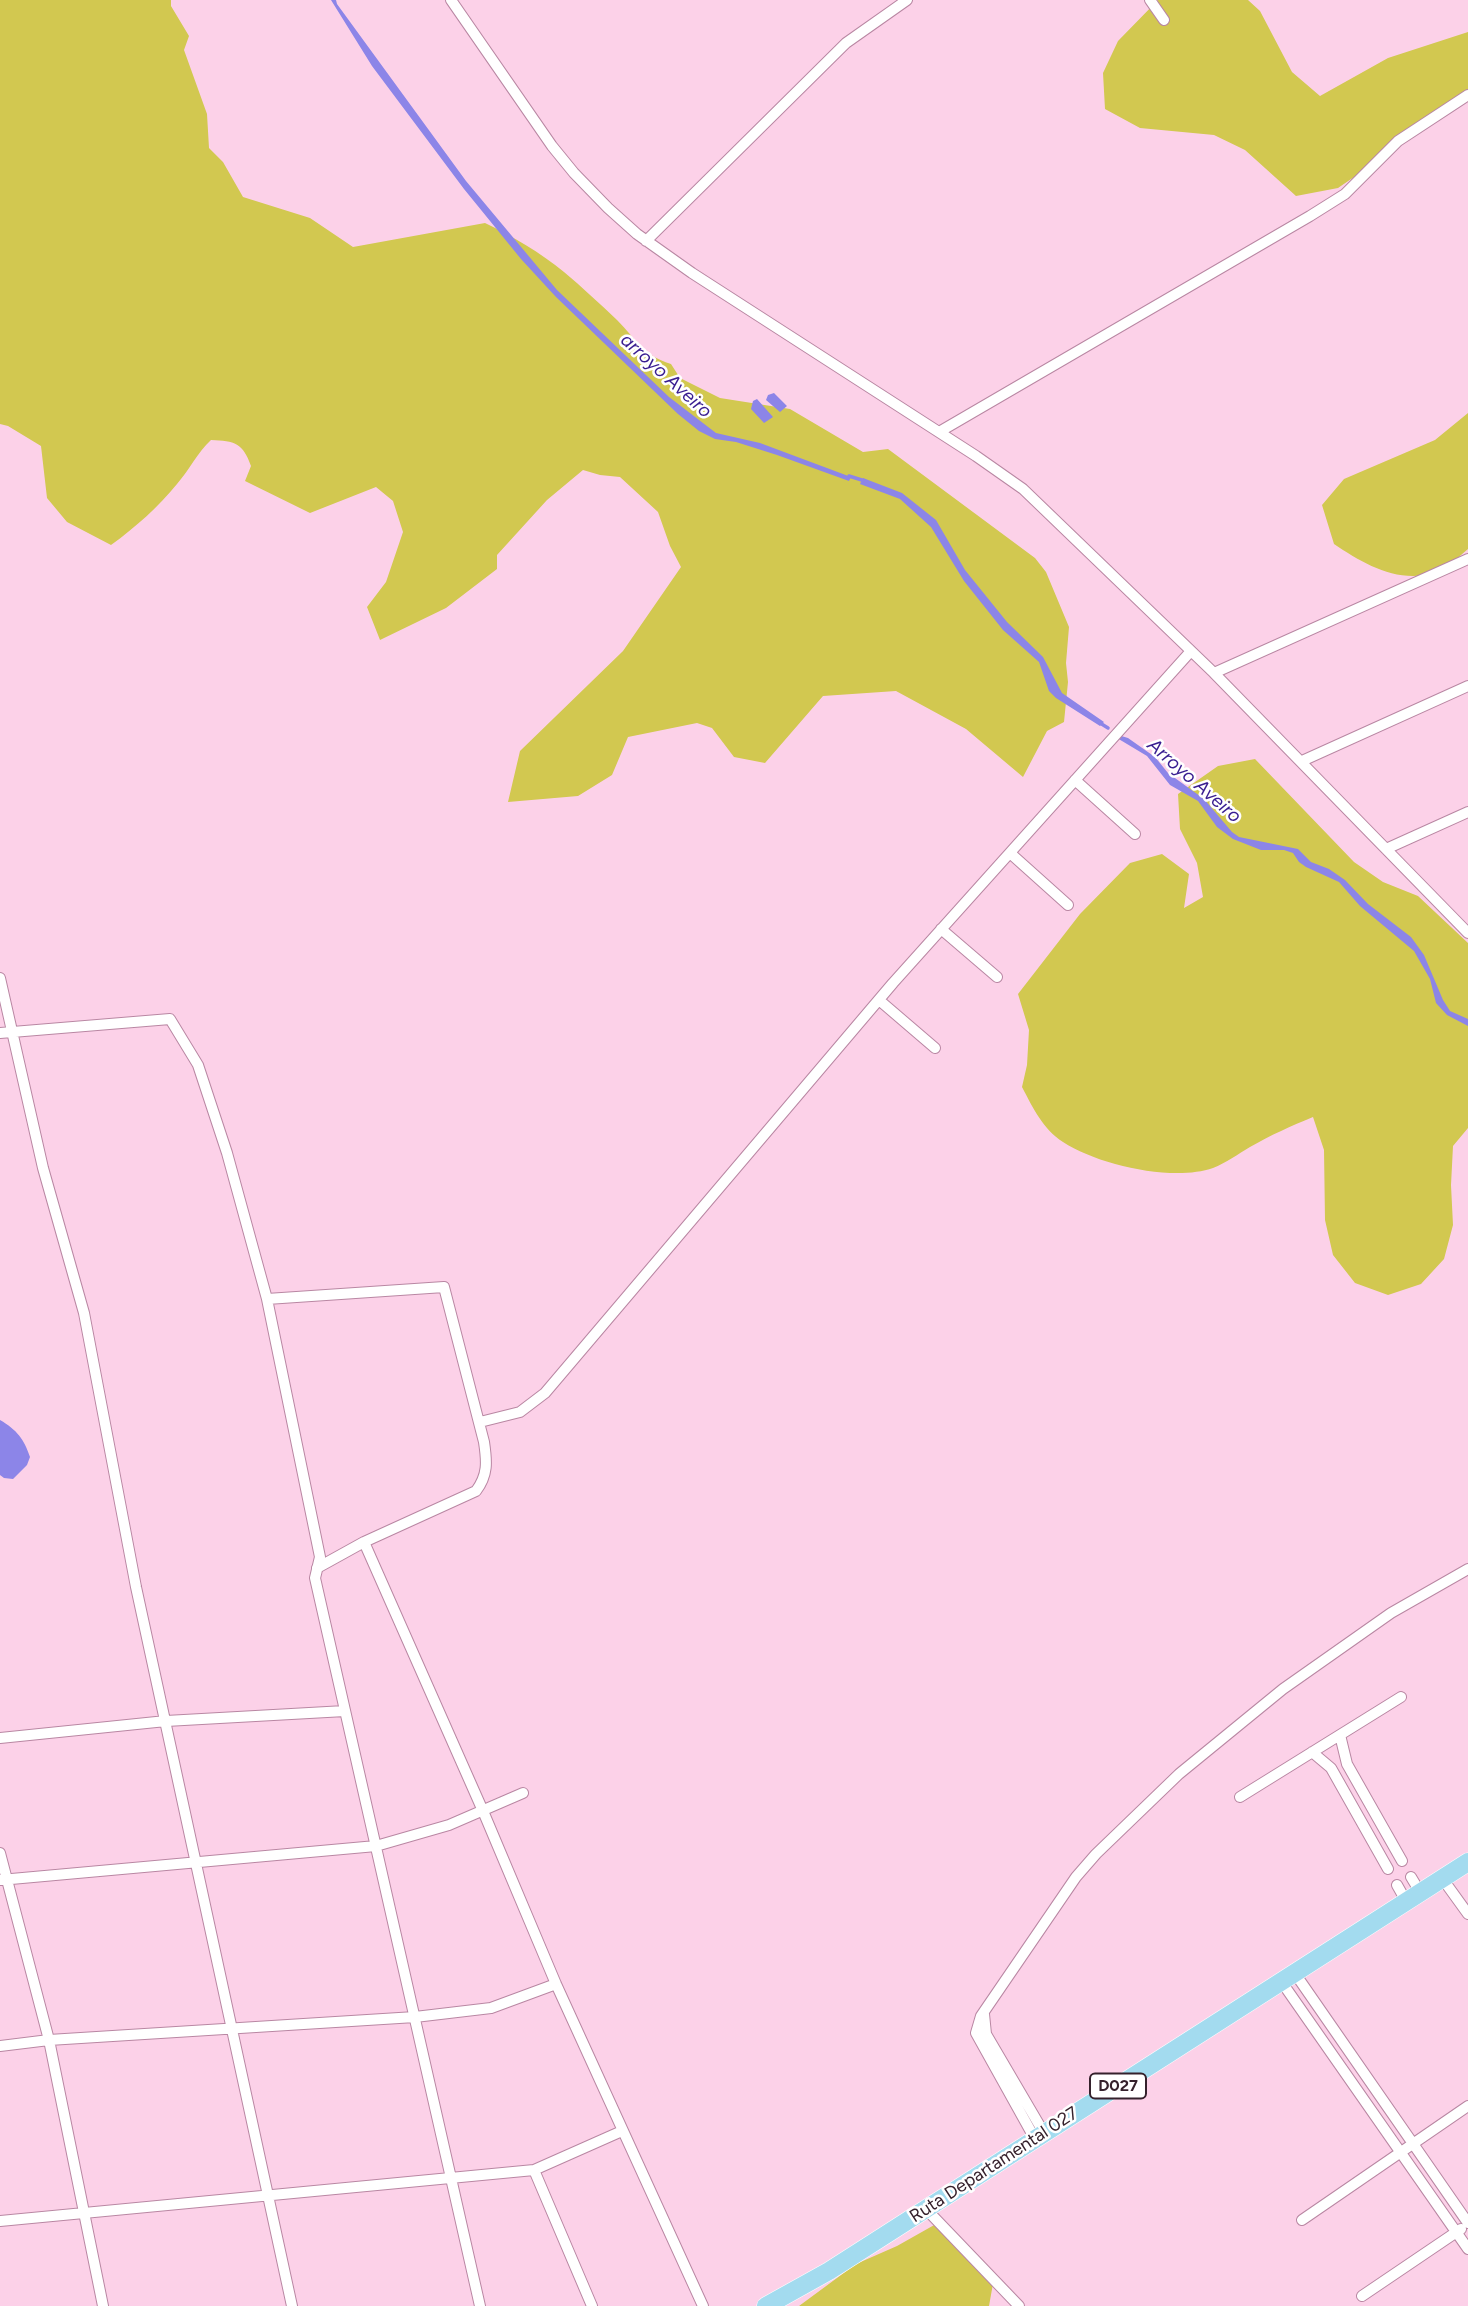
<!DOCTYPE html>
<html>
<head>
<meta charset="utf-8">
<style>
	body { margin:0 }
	canvas { display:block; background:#fcd1e8 }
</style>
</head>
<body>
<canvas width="1468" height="2306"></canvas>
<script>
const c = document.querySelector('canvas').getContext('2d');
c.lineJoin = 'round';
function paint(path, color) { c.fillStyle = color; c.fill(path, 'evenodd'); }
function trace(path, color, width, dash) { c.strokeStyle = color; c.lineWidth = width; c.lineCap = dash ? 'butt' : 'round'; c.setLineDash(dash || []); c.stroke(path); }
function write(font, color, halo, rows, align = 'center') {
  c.font = font + ' Figtree,sans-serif'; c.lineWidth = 5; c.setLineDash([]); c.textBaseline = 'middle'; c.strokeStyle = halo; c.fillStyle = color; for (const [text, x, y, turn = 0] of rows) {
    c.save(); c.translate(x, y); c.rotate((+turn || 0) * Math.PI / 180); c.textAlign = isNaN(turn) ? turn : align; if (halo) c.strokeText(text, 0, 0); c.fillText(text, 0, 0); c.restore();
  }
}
const green = new Path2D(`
	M0,0H171V6L189,36L184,50L207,114L209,148L223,162L243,197L310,218L353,247L485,223C512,236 541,253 564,272C582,287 600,304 617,320C637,340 642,355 671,364L680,378L720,398L790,409L863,452L888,449L1035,558L1046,572L1069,627L1066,663L1068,682L1064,722L1047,731L1023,777L966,729L896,691L823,696L765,763L734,757L712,728L697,723L628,737L612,775L578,796L508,802L520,751L623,651L681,567L670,546L658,512L620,477L600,475L583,470L547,500L497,555V569L446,608L380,640L367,607L386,582L403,532L393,501L376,487L310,513L245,481L251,466C243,443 235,441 211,440C197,453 190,469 177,484C158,507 136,527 111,545L67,522L47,498L41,446L8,426L0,424Z
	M1158,0H1248L1260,11L1292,72L1320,96L1388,58L1468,32V99L1338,188L1296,196L1245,150L1214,135L1140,128L1105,109L1103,73L1118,41Z
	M1468,413V549C1459,556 1447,569 1437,572C1399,585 1364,564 1334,544L1322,505L1344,479L1435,440Z
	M1255,759L1354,862L1383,882L1418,896L1468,943V1128L1453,1146L1451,1185L1453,1225L1444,1259L1421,1284L1388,1295L1355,1283L1333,1255L1325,1220L1324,1150L1313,1117C1291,1126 1271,1135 1250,1147C1238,1154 1226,1163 1213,1168C1173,1182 1098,1165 1063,1142C1043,1129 1033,1108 1022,1087L1027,1065L1029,1030L1018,994L1080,914L1130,863L1162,854L1189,874L1184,908L1203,897L1197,863L1180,829L1178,794L1218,766Z
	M936,2224L994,2278L989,2306H799L856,2264L897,2246Z`);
const water = new Path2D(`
	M331,0H336L337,4L466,181L557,290L669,397L716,433L760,443L851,477L849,481L777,455L736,442L715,439L699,431L678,414L556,297L521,259L464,189L372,66Z
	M774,393L787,406L780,412L766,400L768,395Z
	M757,399L773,417L764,423L751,409L753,401Z
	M863,478L902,493L936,520L965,570L1007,622L1043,657L1062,693L1104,722L1100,726L1056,698L1049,691L1039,662L1003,630L964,581L931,527L900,499L860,484Z
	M1118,735L1128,738L1155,757L1168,773L1204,799L1232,832L1239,837L1298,849L1311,862L1329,869L1345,880L1368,904L1411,937L1424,955L1443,1000L1450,1011L1468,1019V1026L1447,1015L1436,1003L1430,979L1414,951L1360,906L1339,882L1306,867L1299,862L1293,853L1284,850H1261L1233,839L1217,827L1198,801L1170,785L1147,756L1117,738Z
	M0,1420C17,1430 24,1439 30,1457L27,1465L13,1479L4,1478L0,1475Z`);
const stream = new Path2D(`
	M849,476L865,481
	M1100,723L1108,728`);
const minor = new Path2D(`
	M451,0L552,146L574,173L608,208L637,234L692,273L976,456L1023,489L1214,673L1468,933
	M1150,0L1164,20
	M646,241L846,43L907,0
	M939,432L1310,216L1345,194L1398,141L1468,95
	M1214,673L1468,559
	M1302,761L1468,686
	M1075,780L1135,834
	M1386,849L1468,812
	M1010,853L1068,905
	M941,929L997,977
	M0,978L43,1168L84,1313L136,1587L292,2306
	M879,1000L935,1048
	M0,1033L170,1019L198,1065L227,1153L267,1299L320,1557L315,1578L480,2306
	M267,1299L444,1287L484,1442C487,1462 488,1475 476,1491L364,1542L317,1568
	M480,1422L520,1412L545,1393L893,983L1191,651
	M364,1542L483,1811L556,1984L703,2306
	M1340,1735L1347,1764L1402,1861
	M0,1738L166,1721L345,1711
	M1312,1752L1331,1768L1388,1869
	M1240,1797L1401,1697
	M0,1853L49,2040L103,2306
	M1411,1877L1420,1892
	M1442,1878L1468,1914
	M0,1880L376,1846L449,1825L523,1793
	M1397,1885L1406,1901
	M1294,1972L1468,2223
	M1281,1981L1468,2249
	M984,2014L986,2034L1044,2133
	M0,2046L49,2040L415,2017L491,2008L556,1984
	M1035,2139L976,2033L981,2016L1076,1877L1096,1854L1179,1774L1283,1689L1391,1613L1468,1569
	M534,2170L622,2131
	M926,2209L1019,2306
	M1302,2220L1468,2106
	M0,2221L534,2170L592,2306
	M1362,2296L1461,2229`);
const primary = new Path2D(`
	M766,2306L829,2271L1468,1862`);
const shields = [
	[1118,2086,56]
];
const shieldNames = [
	["D027",1118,2086]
];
const streetNames = [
	["Ruta Departamental 027",994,2165,-33]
];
const waterNames = [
	["arroyo Aveiro",666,376,42],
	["Arroyo Aveiro",1194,781,41]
];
paint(green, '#d2c850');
paint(water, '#8c85e8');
trace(stream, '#8c85e8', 3.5);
trace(minor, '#b987a3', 12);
trace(primary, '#fff', 19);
trace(minor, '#fff', 10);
trace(primary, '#a3dbef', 18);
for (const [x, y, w] of shields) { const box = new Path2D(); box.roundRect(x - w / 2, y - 12.5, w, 25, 5); c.fillStyle = '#fff'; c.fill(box); trace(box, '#35212c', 2); }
write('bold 16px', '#35212c', null, shieldNames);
write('18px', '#35212c', '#fff', streetNames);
write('italic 19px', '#391d90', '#fff', waterNames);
</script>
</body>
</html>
